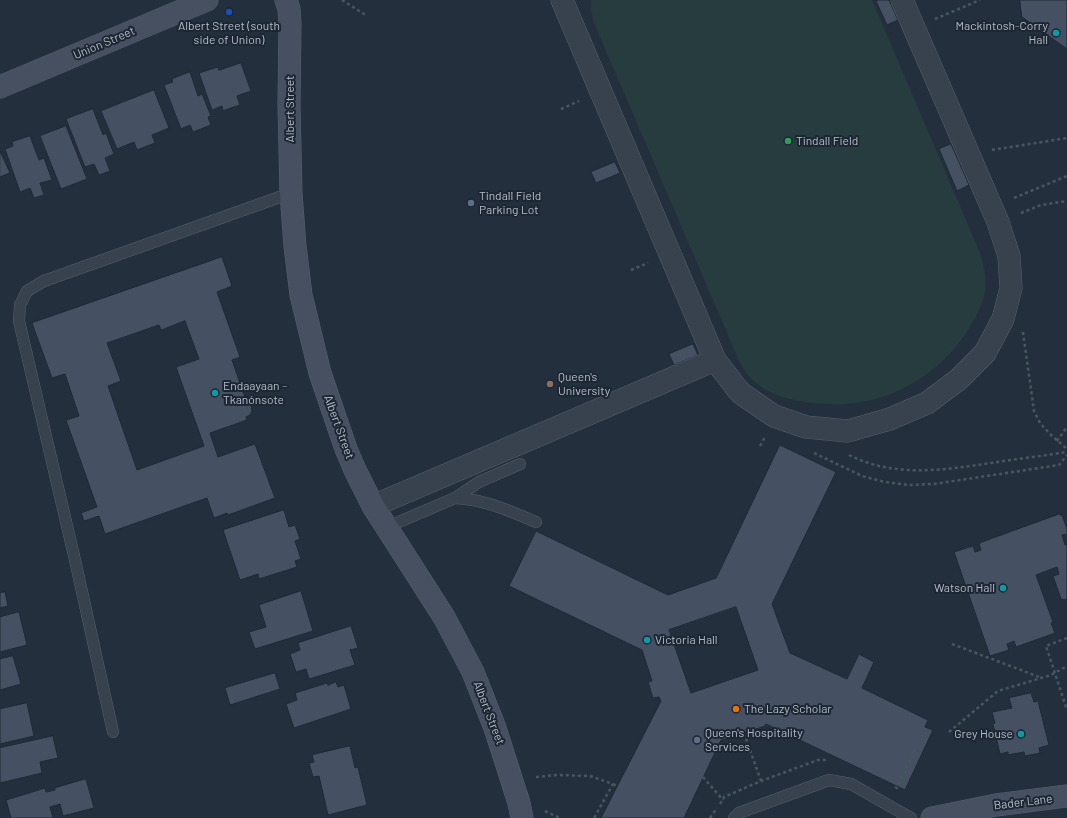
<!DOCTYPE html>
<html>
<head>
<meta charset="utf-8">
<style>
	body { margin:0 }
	canvas { display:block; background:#242f3e }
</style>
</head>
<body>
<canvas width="1067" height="818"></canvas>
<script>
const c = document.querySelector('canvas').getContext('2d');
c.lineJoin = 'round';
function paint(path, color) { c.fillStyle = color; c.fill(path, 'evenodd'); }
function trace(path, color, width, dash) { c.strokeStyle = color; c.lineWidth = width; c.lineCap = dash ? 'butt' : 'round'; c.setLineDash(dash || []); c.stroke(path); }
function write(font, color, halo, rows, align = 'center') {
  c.font = font + ' Barlow,sans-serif'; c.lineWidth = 4; c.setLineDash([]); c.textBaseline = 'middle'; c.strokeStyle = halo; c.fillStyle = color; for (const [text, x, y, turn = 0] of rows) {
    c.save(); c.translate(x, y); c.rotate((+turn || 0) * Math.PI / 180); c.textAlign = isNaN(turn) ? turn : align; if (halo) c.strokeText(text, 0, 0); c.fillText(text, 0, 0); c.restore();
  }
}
const green = new Path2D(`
	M591,0H872L980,253C984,266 987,278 985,292C983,303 977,315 971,325C947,367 903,397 855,403C842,405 828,404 815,403C791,401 761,394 746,372C742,367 740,362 737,356L594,23L591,9Z`);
const building = new Path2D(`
	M879,0H889L898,20L887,25L876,1Z
	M1020,0H1067V49L1022,17Z
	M241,63L251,91L237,96L240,105L225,110L223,111L222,106L212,110L199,73L218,67L219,70Z
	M190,72L198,96L202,94L211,116L208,117L211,125L193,132L190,125L181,129L164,85L173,82L172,79Z
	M154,90L169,128L152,135L155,143L137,150L134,142L117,149L101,111Z
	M93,109L103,135L106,133L114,154L105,158L110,171L99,175L94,164L85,167L66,119Z
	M66,126L87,179L61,189L40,136Z
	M30,136L39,160L44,158L52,180L40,183L44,195L34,198L30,188L20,192L5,149L13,146L12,142Z
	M951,144L969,185L957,191L939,149Z
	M0,151L10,173L0,177Z
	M615,162L620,173L596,183L591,172Z
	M222,257L232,286L217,292L240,357L232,360L247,403L251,406L252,411L250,415L246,417L247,420L210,433L218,457L255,444L275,498L228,515L227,513L214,518L207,498L105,534L99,516L84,521L81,513L97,507L66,420L79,416L65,374L52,378L32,323ZM185,321L199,359L176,367L204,446L137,470L108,386L121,381L107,343L159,325L161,330Z
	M693,344L698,355L674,365L669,354Z
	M780,445L836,472L772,604L790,653L847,679L859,654L874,662L862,688L928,720L925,727L933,730L905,790L766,724L765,726L723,740H721L684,818H601L661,701L659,697L653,698L648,682L652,681L642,650L509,586L536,531L668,595L716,578ZM736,607L758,670L691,693L669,630Z
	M284,510L289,527L295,525L300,539L295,541L301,559L295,561L297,567L259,579L258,574L240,580L223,530Z
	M1060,514V515H1062L1067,529V534L1062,535L1065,545L1067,544V599L1064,600L1061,599L1053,576L1059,574L1057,567L1036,575L1053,622L1051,623L1055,633L1016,647L1014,641L1007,644L1009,650L990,656L954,552L973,546L975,552L981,550L979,544L982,542Z
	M301,591L313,631L255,649L249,632L266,627L259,605Z
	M5,592L8,606L0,608V593Z
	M19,612L27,645L0,652V617Z
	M351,626L358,648L350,650L355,665L309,679L306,669L296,672L290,654L300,650L298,643Z
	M13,656L21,684L0,690V659Z
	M275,673L280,689L230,705L225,688Z
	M336,682L338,687L344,685L351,709L294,728L286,704L297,700L295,693L327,683L328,685Z
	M1031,693L1034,702L1038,701L1049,745L1039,748L1040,753L1025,756L1024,752L1008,755V752L1000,754L993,724L995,723L992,712L1012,708L1009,698Z
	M27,703L34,736L0,744V709Z
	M53,736L58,758L40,762L42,773L0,783V748Z
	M350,746L355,768L358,767L367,805L328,815L319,776L313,777L309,763L314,762L312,755Z
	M86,779L94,808L63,816L60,804L50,807L53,818H11L6,800L45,788L46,792L55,790V788Z`);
const path = new Path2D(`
	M342,0L367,16
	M935,19L980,0
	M561,109L579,101
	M992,150L1067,138
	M1014,198L1067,176
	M1021,213L1041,205L1067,201
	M631,270L648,263
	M1023,332L1034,411L1040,423L1050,434L1067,449
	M1057,441L1067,427
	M760,446L765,437
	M814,453L862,476L885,482L908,485L934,484L1059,465L1067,455
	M849,455C894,478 944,470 991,463C1016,459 1042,456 1067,452
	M1067,638L1046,646L1067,710
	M952,644L1042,678
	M949,732L998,691L1051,675L1067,666
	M744,733L761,781
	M536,777L557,775L590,776L613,784L594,818
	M703,777L723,800
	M613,784L617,786
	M895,787L897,788L915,750
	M720,804L724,797L761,781L818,760H826
	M545,811L560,818
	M710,818L717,808`);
const lane = new Path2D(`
	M455,498C487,500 507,510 536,522
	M387,527L455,498L479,482L520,464
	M113,732L75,560L19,321L20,305L27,291L44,281L291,193
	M734,818L739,813L829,780L851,784L911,818`);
const street = new Path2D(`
	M562,0L715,360L738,390L742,394L774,416L806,427L848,431L890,419L927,403L959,379L985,353L1003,319L1011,288L1009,256L998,222L902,0
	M373,506L715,360`);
const secondary = new Path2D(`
	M286,0L289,9L290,24L289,105L291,193L295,246L301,295L320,373L346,449L355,470L373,506L444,617L473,672L495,728L519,803L522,818
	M0,87L207,0
	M932,818L996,805L1067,796`);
const markers = [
	[229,12,4,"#1a4fb4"],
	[1056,33,4,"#0f9aa8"],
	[788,141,4,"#2e9e5b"],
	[471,203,4,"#5c6f8a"],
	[550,384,4,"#8d6e63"],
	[215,393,4,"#0f9aa8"],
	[1003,588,4,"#0f9aa8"],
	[647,640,4,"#0f9aa8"],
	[736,709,4,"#e8710a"],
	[1021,734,4,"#0f9aa8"],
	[697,740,4,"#5c6f8a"]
];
const poiNames = [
	["Albert Street (south",229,26,"center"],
	["side of Union)",229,40,"center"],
	["Mackintosh-Corry",1048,26,"right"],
	["Hall",1048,40,"right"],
	["Tindall Field",796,141],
	["Tindall Field",479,196],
	["Parking Lot",479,210],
	["Queen's",558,377],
	["University",558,391],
	["Endaayaan –",223,386],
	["Tkanónsote",223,400],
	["Watson Hall",995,588,"right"],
	["Victoria Hall",655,640],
	["The Lazy Scholar",744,709],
	["Queen's Hospitality",705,733],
	["Services",705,747],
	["Grey House",1013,734,"right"]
];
const streetNames = [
	["Union Street",104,43,-23],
	["Albert Street",290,109,-90],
	["Albert Street",339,427,70],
	["Albert Street",489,713,69],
	["Bader Lane",1023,802,-7]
];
paint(green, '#263c3f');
paint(building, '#455162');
trace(building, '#1f2835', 1);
trace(lane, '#565f6c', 12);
trace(street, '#565f6c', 23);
trace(secondary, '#565f6c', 23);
trace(path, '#44595c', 2.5, [3, 3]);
trace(lane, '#38414e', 11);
trace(street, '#38414e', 22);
trace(secondary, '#465061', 22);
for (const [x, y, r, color] of markers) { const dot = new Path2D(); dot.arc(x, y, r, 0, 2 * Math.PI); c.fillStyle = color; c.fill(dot); trace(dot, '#1d2633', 1.5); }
write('12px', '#b4bcc9', '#1d2633', poiNames, 'left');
write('12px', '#b4bcc9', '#1d2633', streetNames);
</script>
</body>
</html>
